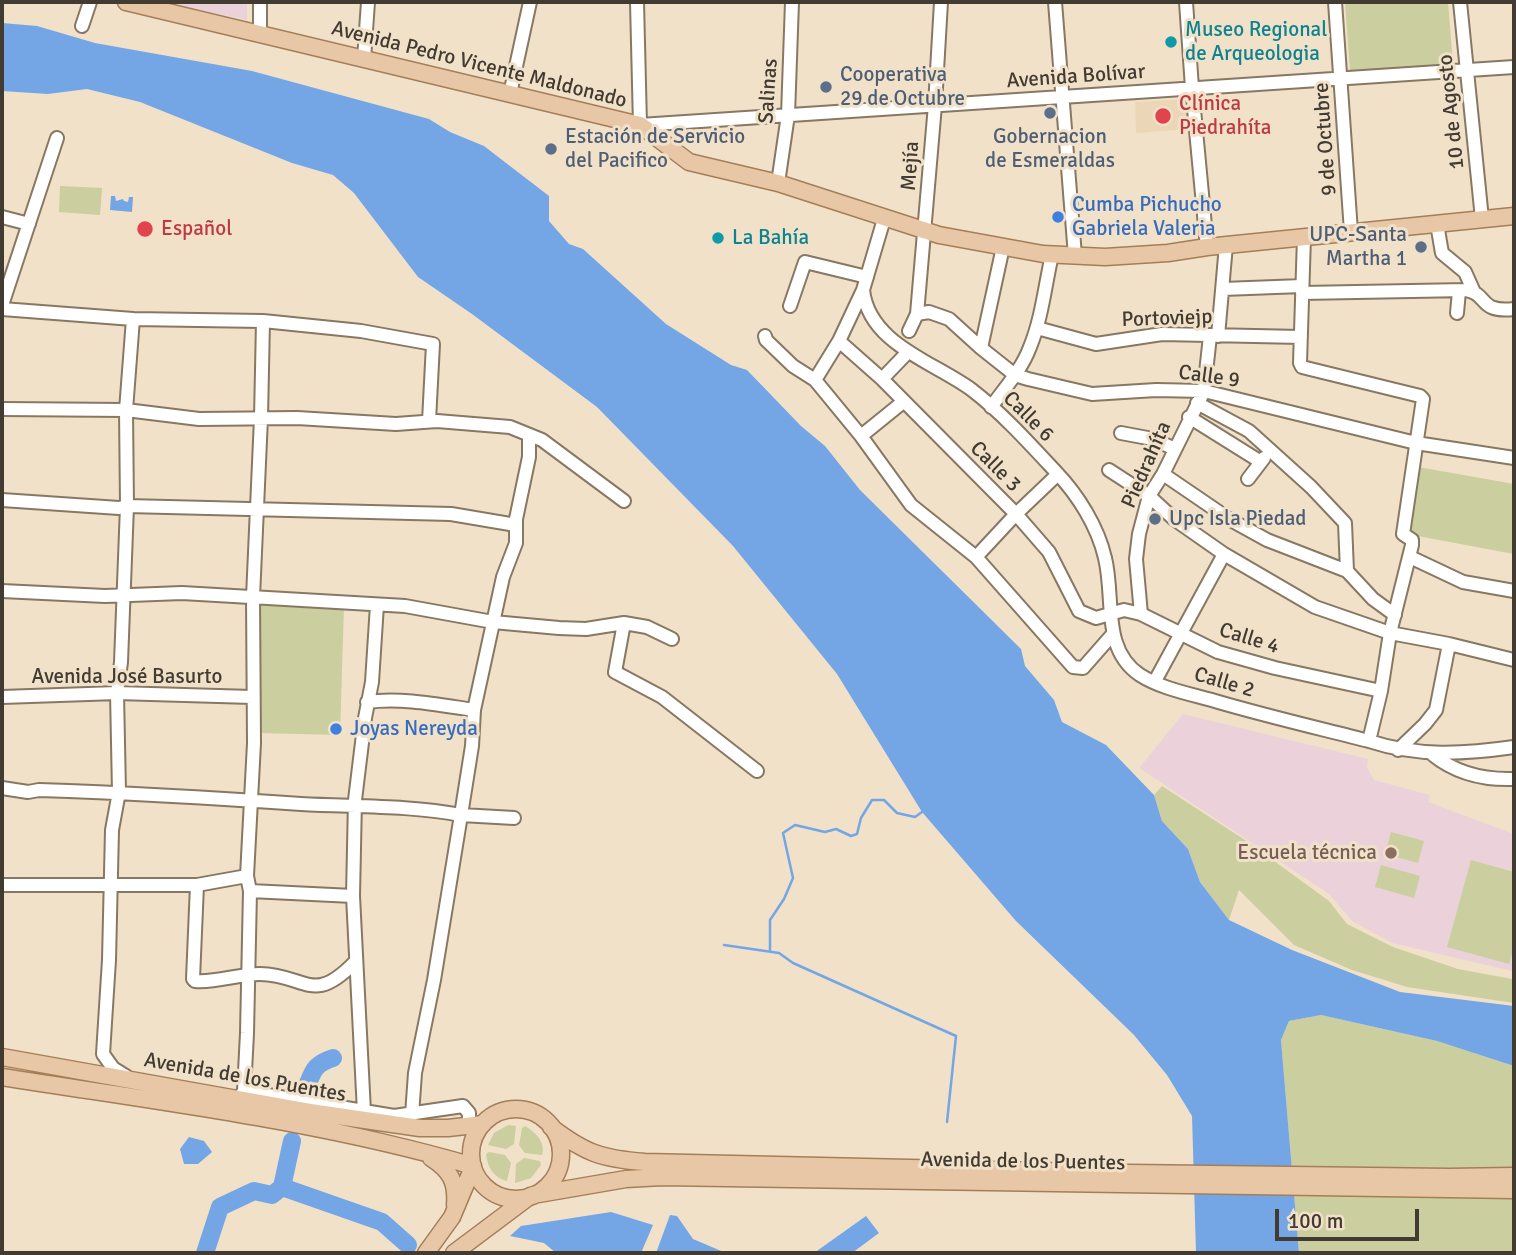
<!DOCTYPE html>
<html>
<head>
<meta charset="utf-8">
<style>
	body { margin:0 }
	#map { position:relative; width:1516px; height:1255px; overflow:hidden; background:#f1e1c9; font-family:Signika,sans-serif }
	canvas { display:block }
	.frame { position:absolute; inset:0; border:4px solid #423b32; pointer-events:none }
	.scale { position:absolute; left:1275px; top:1209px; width:144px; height:32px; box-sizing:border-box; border:4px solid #423b32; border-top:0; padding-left:9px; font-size:21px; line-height:24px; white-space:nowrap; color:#423b32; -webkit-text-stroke:5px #f1e1c9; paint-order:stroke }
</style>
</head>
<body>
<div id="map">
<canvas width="1516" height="1255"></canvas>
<div class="frame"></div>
<div class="scale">100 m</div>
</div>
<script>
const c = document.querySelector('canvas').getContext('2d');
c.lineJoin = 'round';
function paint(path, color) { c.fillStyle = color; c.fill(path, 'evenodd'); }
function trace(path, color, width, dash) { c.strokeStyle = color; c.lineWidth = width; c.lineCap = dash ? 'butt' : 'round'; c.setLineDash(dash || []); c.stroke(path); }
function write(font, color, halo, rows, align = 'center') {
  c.font = font + ' Signika,sans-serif'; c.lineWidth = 6; c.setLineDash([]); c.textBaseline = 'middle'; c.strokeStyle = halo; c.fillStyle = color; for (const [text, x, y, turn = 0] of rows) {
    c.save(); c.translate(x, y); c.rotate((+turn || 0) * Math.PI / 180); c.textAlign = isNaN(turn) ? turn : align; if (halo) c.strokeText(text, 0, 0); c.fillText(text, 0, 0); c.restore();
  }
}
const built = new Path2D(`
	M1189,99L1191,129L1136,133L1135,102Z`);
const education = new Path2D(`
	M163,2H247V20Z
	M1183,714L1368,759L1367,767L1374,780L1430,795L1428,802L1514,834V965L1512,971L1392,943L1352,921L1329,894L1139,768Z`);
const green = new Path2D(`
	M1345,2H1448L1453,64L1350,71Z
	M60,186L102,188L100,215L59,212Z
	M1418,467L1514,484V554L1407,534Z
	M261,604L344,606L340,735L258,733Z
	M1162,786L1248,842L1329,901L1347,924L1393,947L1458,969L1512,979L1514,975V1003L1407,987L1352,970L1294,945L1239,890L1229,920L1200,882L1188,849L1162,821L1154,795Z
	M1391,832L1424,841L1418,863L1385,854Z
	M1471,860L1514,872V946L1509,964L1447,947Z
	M1381,865L1420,876L1414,898L1375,887Z
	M1321,1015L1437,1041L1514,1066V1253H1299L1281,1040L1289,1021Z
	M508,1125L516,1126L514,1144L506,1149L488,1145L494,1133Z
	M525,1126C536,1132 546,1143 542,1155L525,1153L519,1145L522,1128Z
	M489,1152L505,1155L511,1163L507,1181C494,1178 487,1167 486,1154Z
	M524,1158L540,1161L541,1165L531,1178L515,1183L516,1164Z`);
const water = new Path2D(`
	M2,23L37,26L95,43L252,71L429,119L450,132L484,146L549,196V221L569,244L583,249L666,324L731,365L747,370L801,426L825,446L860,490L1021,649L1025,666L1054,700L1062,722L1106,745L1154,795L1162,821L1188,849L1200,882L1229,920L1292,950L1400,992L1514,1006V1066L1437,1041L1321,1015L1289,1021L1281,1040L1299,1253H1196L1192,1116L1167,1075L1134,1035L1016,921L922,812L837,674L733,546L597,407L472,314L418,277L354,193L333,175L292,163L140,102L87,89L48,94L2,91Z
	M111,196H115L116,201L123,199L124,201L128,202L129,197H133L132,212L110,210Z
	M189,1137L204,1141L212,1152L198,1164H184L180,1149Z
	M611,1212L653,1225L641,1253H556L544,1243L510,1236L521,1226Z
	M670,1215L677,1216L693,1239L726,1253H656Z
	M866,1216L879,1233L852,1253H814Z`);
const stream = new Path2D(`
	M724,945L779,953L793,963L956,1036L947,1122
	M770,951V920L784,899L793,878L783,833L795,825L825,832L836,829L851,836L857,834L861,818L872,800H884L897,813L915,817L922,812`);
const river = new Path2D(`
	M301,1097C314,1077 308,1066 333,1058
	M282,1187L382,1222L408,1245
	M205,1253L220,1207L254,1191L272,1195L282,1187L292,1141`);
const minor = new Path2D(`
	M637,2L640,125L1514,67
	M1055,2L1075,256
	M1186,2L1192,88L1207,247
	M1335,2L1351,232
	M1460,2L1482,219
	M82,26L90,2
	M260,34V2
	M364,59L368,2
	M510,94L530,2
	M778,183L788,115L792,2
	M2,217L29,224
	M884,219L863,290L839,341L815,380L861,436L911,505L976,557L1073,667L1083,668L1112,635
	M1437,224L1442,253L1465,272L1474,292
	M1304,237L1300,363L1302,367L1420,396L1423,399L1403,534L1412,540V545L1390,633L1381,691L1369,741C1417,757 1465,754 1514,747
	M1223,289L1302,286
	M863,290C869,344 934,362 972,390C1002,413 1030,444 1056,472C1078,495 1098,527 1105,558C1115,598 1101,649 1140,675C1162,689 1191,694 1215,701C1266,716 1318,728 1369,741
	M1302,293L1466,290C1489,294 1478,313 1514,309
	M2,305L57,138
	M790,306L805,262L867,277
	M2,309L133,319L263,321L361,331L433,344L429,421
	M1457,313L1459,291
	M917,314L929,312L949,319L981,348L1015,375L1028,379L1092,394L1156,390L1204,391L1416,443L1514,458
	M1037,328L1096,344L1162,334L1301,337
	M909,331L917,314L935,105L941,2
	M765,336L766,340L793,366L815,380
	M1218,336L1226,245
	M839,341L882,379L1016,514L1049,552L1079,611L1096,618L1124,610L1141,614L1218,652L1275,668L1381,691
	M981,348L1003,247
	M882,379L908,352
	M1197,403L1249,431L1311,487L1345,523L1347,571
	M991,407C1005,388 1022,369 1030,347C1042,318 1045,285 1052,255
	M2,409L126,410L199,419L297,418L396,424L437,421L510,427L542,440L624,501
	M1189,417L1261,462
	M1121,433L1153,439L1175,449
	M861,436L903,402
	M1109,470L1149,496L1174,519L1224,554L1315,607L1390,633L1449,644L1514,660
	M1163,474L1229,519L1267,540L1347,571L1373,599L1395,615
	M1248,479L1264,458
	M2,500L119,508L127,506L451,514L516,525
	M976,557L1016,514L1058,474
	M1410,557L1463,582L1514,591
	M2,591L105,596L182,593L405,606L493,622L559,628L586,629L624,623L647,627L672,639
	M1141,614L1136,559L1139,534L1149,496L1163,474L1204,391L1210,336
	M624,623L615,672L662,697L757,771
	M1155,681L1224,554
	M2,697L117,693L252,697
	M367,702C401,697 440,705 474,710
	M1398,750L1425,724L1436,710L1449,644
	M1432,754C1455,773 1485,780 1514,779
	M2,788L28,792L39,790C127,793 214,798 301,804C355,807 408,805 461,815L434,980L415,1073L412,1115
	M514,818L461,815L472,746L474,710L503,577L516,543V519L529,457V435
	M2,885H197L247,876
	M197,885L193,979L195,981C216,983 238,974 260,974C307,975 312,1006 355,962
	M250,891L353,896L364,1112
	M353,896L355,800L365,718L372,682L377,605
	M126,1076L113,1068L103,1054L109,960L112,830L119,792L117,693L121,662L127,506L126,410L133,319
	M244,1091L394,1116L463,1106L469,1113V1126
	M239,1098L244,1091L247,1033L250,891L247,876L254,743L253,597L261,418L263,321`);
const major = new Path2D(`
	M126,2L640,125L689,162L778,183L939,235L1043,254L1105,257L1168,253L1207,247L1514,216
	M2,1057L310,1112L420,1128H448L483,1124
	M2,1077C159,1102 320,1121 473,1166
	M471 1154a45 45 0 1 1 90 0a45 45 0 1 1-90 0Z
	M551,1127C585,1153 602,1159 645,1162L1129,1173L1449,1177L1514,1176
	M431,1158C450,1170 457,1182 455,1205
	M533,1195L626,1179L662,1177L1514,1190
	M426,1253L452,1217L473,1167
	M454,1253L530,1196`);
const markers = [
	[1171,42,7,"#0f9aa8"],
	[826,87,7,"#5c6f8a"],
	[1050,113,7,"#5c6f8a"],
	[1163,116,9,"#e0444e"],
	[551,149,7,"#5c6f8a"],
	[1058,217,7,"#3f7fe0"],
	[145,229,9,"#e0444e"],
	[718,238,7,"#0f9aa8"],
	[1421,247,7,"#5c6f8a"],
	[1155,519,7,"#5c6f8a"],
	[336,729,7,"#3f7fe0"],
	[1391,853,7,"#8d6e63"]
];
const cultureNames = [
	["Museo Regional",1185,30],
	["de Arqueologia",1185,54],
	["La Bahía",732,238]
];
const streetNames = [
	["Avenida Pedro Vicente Maldonado",479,65,14],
	["Avenida Bolívar",1076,77,-4],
	["Salinas",769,91,-86],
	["10 de Agosto",1452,112,-96],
	["9 de Octubre",1326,139,-94],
	["Mejía",911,166,-86],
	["Portoviejp",1167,319,-2],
	["Calle 9",1209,377,8],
	["Calle 6",1028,417,45],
	["Piedrahíta",1147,465,-66],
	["Calle 3",995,467,45],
	["Calle 4",1249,639,17],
	["Avenida José Basurto",127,677],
	["Calle 2",1224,683,16],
	["Avenida de los Puentes",245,1078,10],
	["Avenida de los Puentes",1023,1162,1]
];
const serviceNames = [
	["Cooperativa",840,75],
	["29 de Octubre",840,99],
	["Estación de Servicio",565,137],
	["del Pacifico",565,161],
	["Gobernacion",1050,137,"center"],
	["de Esmeraldas",1050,161,"center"],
	["UPC-Santa",1407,235,"right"],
	["Martha 1",1407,259,"right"],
	["Upc Isla Piedad",1169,519]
];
const healthNames = [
	["Clínica",1179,104],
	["Piedrahíta",1179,128],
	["Español",161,229]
];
const shopNames = [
	["Cumba Pichucho",1072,205],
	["Gabriela Valeria",1072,229],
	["Joyas Nereyda",350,729]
];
const educationNames = [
	["Escuela técnica",1377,853]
];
paint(built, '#ebd6b8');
paint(education, '#ebd2da');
paint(green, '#cbce9e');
paint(water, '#74a6e6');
trace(stream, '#74a6e6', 2.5);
trace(river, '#74a6e6', 18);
trace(minor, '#877863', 16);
trace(major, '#a47e58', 19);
trace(minor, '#fff', 12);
trace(major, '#e8c7a7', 16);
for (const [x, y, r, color] of markers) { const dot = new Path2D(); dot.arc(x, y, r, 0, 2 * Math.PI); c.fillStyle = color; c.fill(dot); trace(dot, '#f1e1c9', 2.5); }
write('21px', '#0d838f', '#f1e1c9', cultureNames, 'left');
write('21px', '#423b32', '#f1e1c9', streetNames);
write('21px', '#4e5e75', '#f1e1c9', serviceNames, 'left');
write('21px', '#be3a42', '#f1e1c9', healthNames, 'left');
write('21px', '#366cbe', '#f1e1c9', shopNames, 'left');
write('21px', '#785e54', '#f1e1c9', educationNames, 'right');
</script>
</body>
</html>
